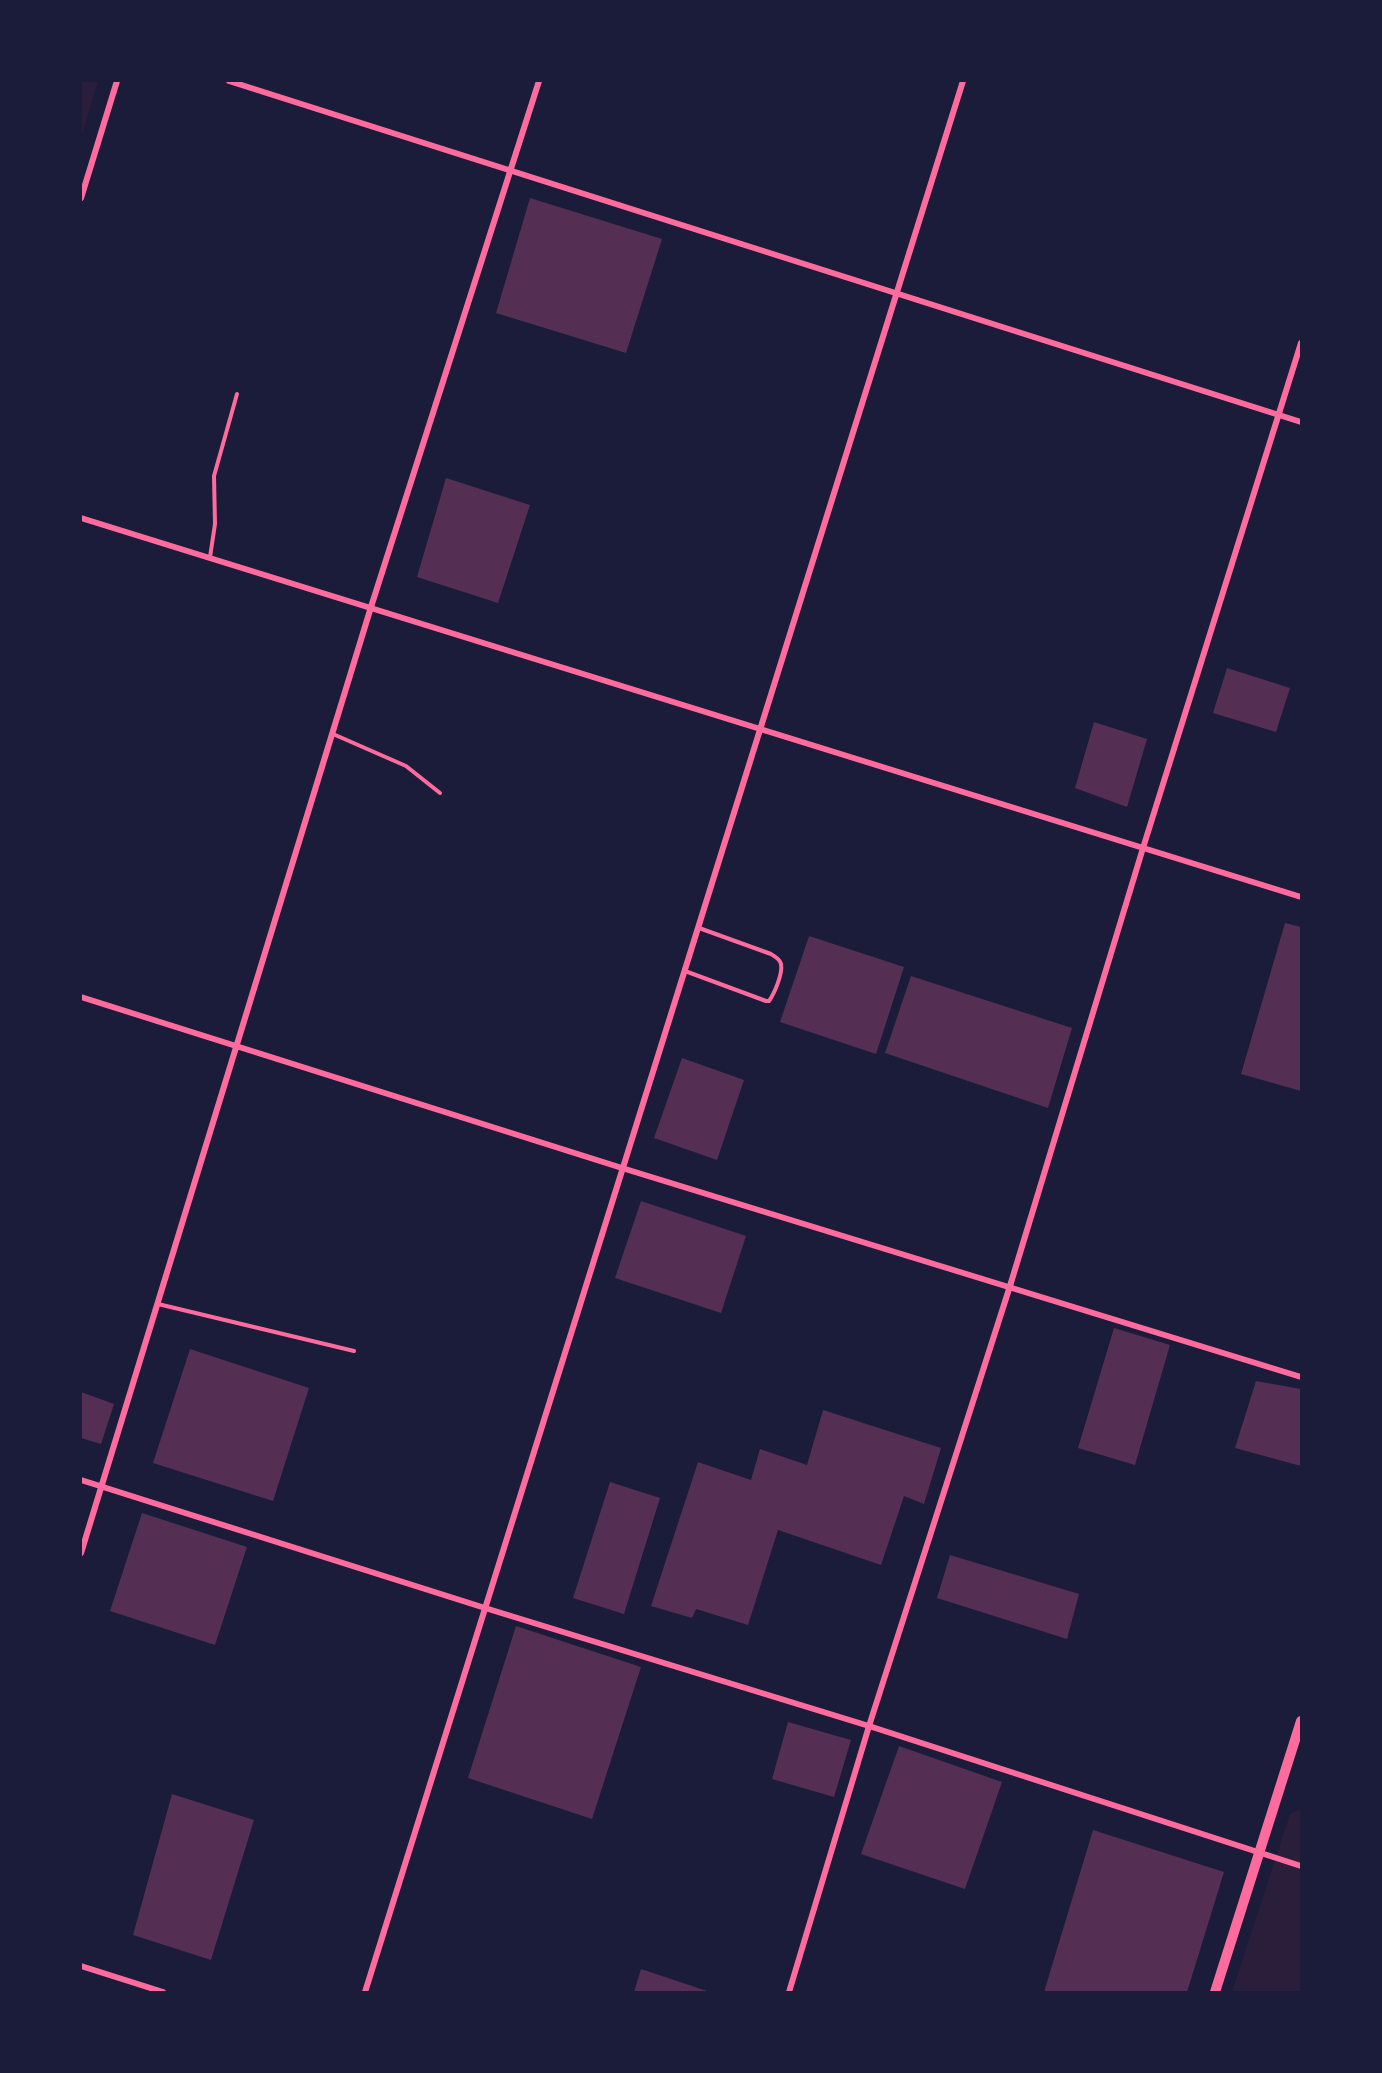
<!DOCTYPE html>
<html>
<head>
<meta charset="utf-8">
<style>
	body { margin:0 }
	#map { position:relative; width:1382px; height:2073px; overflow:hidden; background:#1b1b3a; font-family:"Crimson Pro",serif }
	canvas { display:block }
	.frame { position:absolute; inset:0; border:82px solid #1b1b3a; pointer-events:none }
</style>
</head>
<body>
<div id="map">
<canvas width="1382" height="2073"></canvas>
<div class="frame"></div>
</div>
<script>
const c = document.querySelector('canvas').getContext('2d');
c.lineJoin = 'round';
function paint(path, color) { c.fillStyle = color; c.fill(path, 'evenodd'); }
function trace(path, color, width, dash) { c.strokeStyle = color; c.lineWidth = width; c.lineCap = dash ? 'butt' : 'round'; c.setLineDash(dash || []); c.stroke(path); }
const green = new Path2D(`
	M81,81H98L81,137Z
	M1301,1808V1992H1232L1290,1814Z`);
const building = new Path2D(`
	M530,198L662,239L626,353L496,313Z
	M446,478L530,505L498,603L417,577Z
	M1227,668L1290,688L1276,732L1213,713Z
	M1094,722L1147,739L1127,807L1075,788Z
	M1285,923L1301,927V1091L1241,1074Z
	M809,936L904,967L876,1054L780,1022Z
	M911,976L1072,1028L1048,1108L885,1053Z
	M682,1058L744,1080L717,1160L654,1138Z
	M641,1201L746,1236L721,1313L615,1278Z
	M1114,1328L1170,1345L1135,1465L1078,1448Z
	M190,1349L309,1388L273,1501L153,1463Z
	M1256,1381L1301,1389V1466L1235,1448Z
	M81,1392L114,1404L101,1444L81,1438Z
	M823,1410L941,1448L924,1504L904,1496L881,1565L778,1530L748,1625L696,1609L692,1618L651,1606L698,1462L751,1480L760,1449L807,1465Z
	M610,1482L660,1498L624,1614L573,1598Z
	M142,1513L247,1547L215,1645L110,1611Z
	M950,1555L1079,1594L1067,1639L937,1598Z
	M516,1626L641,1667L592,1819L468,1778Z
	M788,1722L851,1740L834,1797L772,1779Z
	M899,1746L1002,1782L965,1889L861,1854Z
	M172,1794L254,1820L211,1960L133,1935Z
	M1093,1830L1224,1872L1187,1992H1044Z
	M641,1969L710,1992H634Z`);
const service = new Path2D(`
	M210,557L215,524L214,476L237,394
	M333,734L406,766L440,793
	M685,971L766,1001H769C774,994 783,974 781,964C780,959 775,957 771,954L699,928
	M158,1304L354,1351`);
const minor = new Path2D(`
	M229,81L1301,422
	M81,198L117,81
	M81,518L1301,897
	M81,997L622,1168L1301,1377
	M81,1480L485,1608L869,1726L1301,1866
	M81,1553L371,607L539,81
	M81,1966L163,1992
	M365,1992L963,81
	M789,1992L869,1726L1010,1286L1143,848L1301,343`);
const secondary = new Path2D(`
	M1215,1992L1301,1721`);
paint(green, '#2a1e3b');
paint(building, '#542f53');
trace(service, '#ff6b9d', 4);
trace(minor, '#ff6b9d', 6);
trace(secondary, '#ff6b9d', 10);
</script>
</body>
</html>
